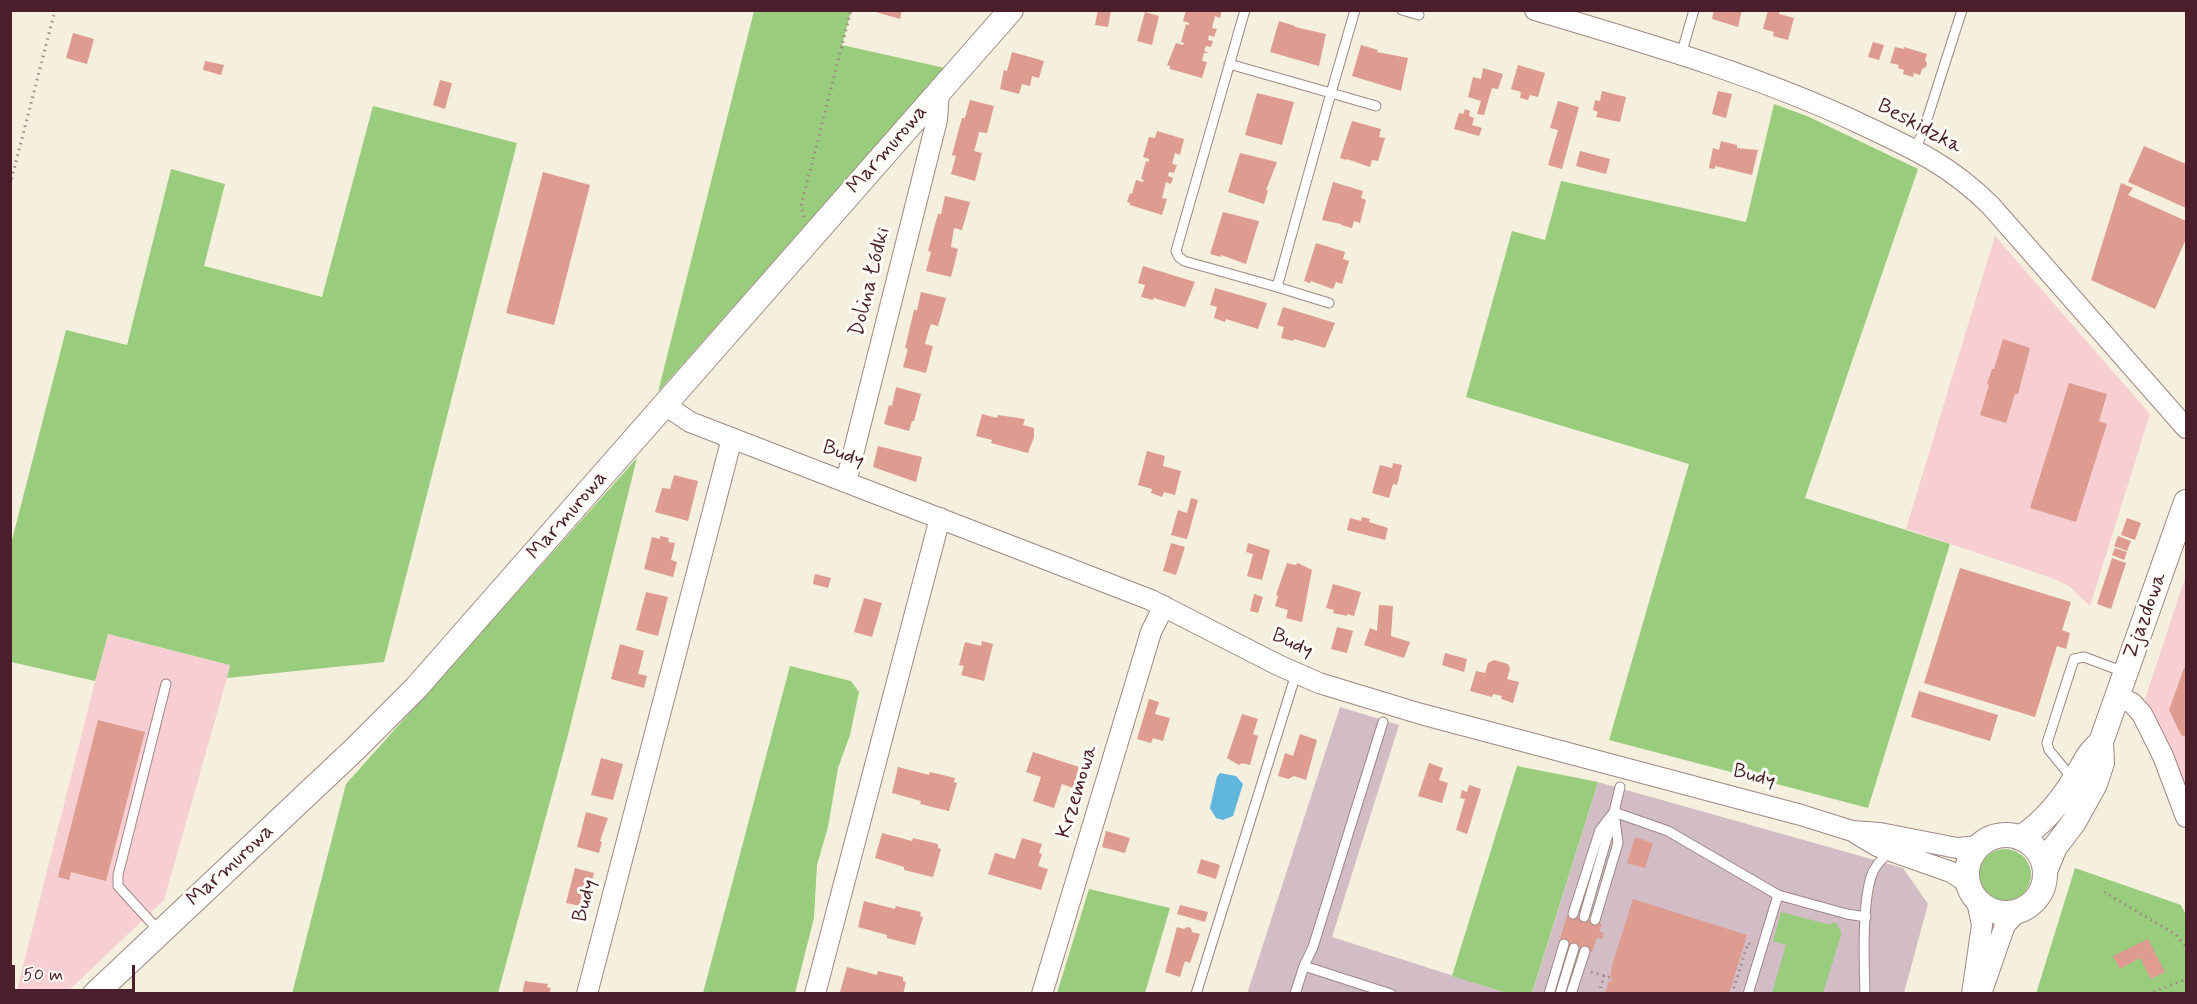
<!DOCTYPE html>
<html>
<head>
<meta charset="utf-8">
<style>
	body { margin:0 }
	#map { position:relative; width:2197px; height:1004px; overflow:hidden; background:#f5efdd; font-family:Mynerve,sans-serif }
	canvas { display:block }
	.frame { position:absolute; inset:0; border:12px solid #4a1f2b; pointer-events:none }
	.scale { position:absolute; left:12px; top:965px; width:123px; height:27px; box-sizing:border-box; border:3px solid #4a1f2b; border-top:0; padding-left:8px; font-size:18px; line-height:21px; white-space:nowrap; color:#4a1f2b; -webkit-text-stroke:4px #fdfcf7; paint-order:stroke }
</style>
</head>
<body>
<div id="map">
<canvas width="2197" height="1004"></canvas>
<div class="frame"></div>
<div class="scale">50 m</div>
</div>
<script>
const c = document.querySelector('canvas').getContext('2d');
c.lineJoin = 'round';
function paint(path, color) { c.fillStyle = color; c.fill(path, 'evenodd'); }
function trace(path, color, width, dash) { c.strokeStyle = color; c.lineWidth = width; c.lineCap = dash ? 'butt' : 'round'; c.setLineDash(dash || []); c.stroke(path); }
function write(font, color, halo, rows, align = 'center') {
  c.font = font + ' Mynerve,sans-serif'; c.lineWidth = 6; c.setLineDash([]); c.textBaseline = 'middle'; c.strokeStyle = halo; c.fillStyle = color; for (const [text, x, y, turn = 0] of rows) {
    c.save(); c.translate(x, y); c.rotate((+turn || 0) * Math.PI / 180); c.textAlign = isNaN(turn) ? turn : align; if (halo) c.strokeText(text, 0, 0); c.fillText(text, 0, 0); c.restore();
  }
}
const built = new Path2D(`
	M1995,236L2150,414L2090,606L2069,586L2052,578L1906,529Z
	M2186,575V802L2145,699Z
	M107,634L230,665L227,678L164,900L66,993L16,994Z`);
const industrial = new Path2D(`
	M1340,707L1399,725L1332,937L1507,993L1247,994Z
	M1598,782L1903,868L1928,904L1904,993L1532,994Z`);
const green = new Path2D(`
	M754,11H851L842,45L945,68L658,392Z
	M1774,104L1807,116L1918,169L1805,498L1950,544L1868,808L1609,740L1689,464L1466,397L1512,231L1545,240L1561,181L1746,222Z
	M373,106L517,143L384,662L227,678L230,665L108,634L95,681L11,662V544L66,330L127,345L171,169L225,184L204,266L322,297Z
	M637,458L568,735L498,993L292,994L346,784Z
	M790,666L851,681L859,692L850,735L838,768L828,827L817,865L814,918L795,993H703Z
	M1517,766L1598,782L1532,993H1507L1452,976Z
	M1979 875a26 26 0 1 1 52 0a26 26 0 1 1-52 0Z
	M2075,868L2181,905L2186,915V993L2036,994Z
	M1089,889L1170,908L1145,993H1057Z
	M1781,912L1831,925L1832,922L1836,923L1841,931V935L1823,993H1772L1786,945L1773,941Z`);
const water = new Path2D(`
	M1220,773L1236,776L1243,784L1233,816L1223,820L1216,818L1210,808L1217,777Z`);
const building = new Path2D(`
	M869,10H902L900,19Z
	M1098,10H1111L1108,27L1095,25Z
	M1186,10H1222L1220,18L1215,16L1212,28L1217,29L1214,37L1209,35L1208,40L1213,41L1211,47L1206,46L1204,51L1209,53H1204L1202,61L1207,62L1202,78L1170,69V66L1167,65L1176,43L1183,45L1184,43L1181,42L1186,24L1189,25V23L1183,21Z
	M1714,10H1742L1738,27L1712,19Z
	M1768,10H1780L1779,14L1794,18L1788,40L1773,36L1774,32L1763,29Z
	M1145,12L1159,16L1152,45L1137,41Z
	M1279,21L1295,26V27L1326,34L1319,66L1270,52Z
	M73,33L94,39L87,64L66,58Z
	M1873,42L1884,45L1879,60L1868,57Z
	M1361,45L1378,50L1377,52L1408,58L1401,91L1352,76Z
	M1895,47L1904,49V47L1927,54L1925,60L1927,63L1926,67L1922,69L1920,75L1914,73L1913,77L1903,74L1904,70L1898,68L1899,65L1890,63Z
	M1012,52L1044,61L1039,78L1032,76L1030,86L1022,84L1019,94L1000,89L1004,70L1007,71Z
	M205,61L224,65L221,75L203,70Z
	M1518,65L1545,73L1538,97L1530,95L1528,100L1520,98L1521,92L1511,89Z
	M1483,68L1503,74L1498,89L1492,88L1484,115L1477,114L1481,101L1468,97L1473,77L1481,79Z
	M440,80L452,83L445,109L433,105Z
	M1602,91L1626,97L1620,122L1596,117L1598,112L1593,110L1595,100L1600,101Z
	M1718,91L1732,94L1726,118L1712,114Z
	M1257,93L1294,102L1282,145L1245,135Z
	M970,100L994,106L987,133L979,132L977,141L974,151L982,153L975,181L951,174L956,156L952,155L957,136L962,118H965Z
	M1558,101L1579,107L1562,169L1548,165L1558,130L1550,128Z
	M1465,109L1470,111L1469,116L1474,118L1472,125L1482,128L1479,136L1454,129L1459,113L1463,114Z
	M1352,121L1381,129L1379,137L1385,138L1378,161L1372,160L1370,167L1347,159L1346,160L1340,158Z
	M1157,131L1184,139L1180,155L1175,153L1172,164L1177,165L1174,173L1169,172L1168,176L1173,178L1171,184L1166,182L1162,198L1167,199L1162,215L1130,205V203L1127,202L1130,193L1132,194L1136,180L1143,182L1144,180L1141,179L1146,161L1149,162V159L1143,157L1149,137L1155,138Z
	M1721,141L1737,145V148L1758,150L1752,175L1715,166V169L1709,168L1713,148L1719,150Z
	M2144,146L2186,164V208L2128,182Z
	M1580,151L1610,159L1606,174L1576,166Z
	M1240,153L1277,162L1266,190H1268L1264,204L1228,192Z
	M543,172L590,185L554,325L506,313Z
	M1333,182L1363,191L1361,198L1366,200L1360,223L1354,221L1352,228L1341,225V224L1322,220Z
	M2121,183L2133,188L2128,195L2186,221V239L2155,309L2091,280Z
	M945,196L970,202L962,230L954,228L951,247L958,249L951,277L926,271L931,252L928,251L933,232L938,214H941Z
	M1223,212L1259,221L1246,264L1221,255V257L1210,254Z
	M1316,243L1345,252L1343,259L1349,261L1342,284L1336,282L1333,289L1311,281L1310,283L1304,281Z
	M1143,266L1195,282L1185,307L1154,298L1153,300L1141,297L1145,285L1138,283Z
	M1215,288L1267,303L1258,329L1226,319L1225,322L1214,318L1217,307L1210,305Z
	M921,292L946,298L938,326L931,324L928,333L925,344L933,346L926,373L903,367L908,349L905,348L914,310H917Z
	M1283,307L1335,323L1325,348L1294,339L1293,341L1281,338L1284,327L1277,325Z
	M2003,339L2030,348L2018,394H2015L2006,423L1980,415L1989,385L1987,384L1992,369H1994Z
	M2069,383L2107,394L2099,421L2107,424L2076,522L2030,508Z
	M896,387L921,394L914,421H912L909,431L884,424L889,405L892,406Z
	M982,414L997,418L998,415L1025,419L1023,425L1034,428V437L1028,453L991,443L992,440L976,436Z
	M878,446L922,457L916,482L873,467Z
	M1147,451L1165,456L1163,466L1181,471L1175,495L1164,492L1162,497L1151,493L1152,489L1138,485Z
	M1393,463L1402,465L1397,485L1393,484L1389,498L1372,493L1380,465L1392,468Z
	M674,475L698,481L688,521L655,512L662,488L670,489Z
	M1191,498L1198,500L1187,539L1171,535L1178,510L1187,513Z
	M1362,517L1370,519L1369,522L1388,528L1385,540L1347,530L1350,518L1361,521Z
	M2127,518L2141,523L2135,540L2121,535Z
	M660,536L669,538L668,542L675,543L671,560L677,562L673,577L644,569L652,537L660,539Z
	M2118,536L2131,541L2127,551L2114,546Z
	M1171,543L1185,547L1176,575L1163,571Z
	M1248,543L1270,550L1262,580L1247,576L1253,554L1246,552Z
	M2115,548L2127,552L2124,560L2112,555Z
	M2112,558L2126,563L2111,609L2097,604Z
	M1287,563L1295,565L1298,563L1312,570L1302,622L1286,618L1288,610L1275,606L1278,596L1276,595Z
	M1960,568L2071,602L2062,630L2070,633L2066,649L2057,646L2035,717L1924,683Z
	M815,574L831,578L828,588L813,584Z
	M1333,584L1361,592L1354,616L1347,614V616L1333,613L1334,610L1326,608Z
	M646,592L668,597L658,636L636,630Z
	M1254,594L1263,597L1258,613L1250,611Z
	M864,598L882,603L872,637L854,632Z
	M1379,605L1393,606L1391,636L1410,642L1404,658L1364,645L1370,628L1377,631Z
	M1337,627L1353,631L1347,653L1331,649Z
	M982,641L993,644L984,681L961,675L964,666L959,665L965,642L981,646Z
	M620,644L644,651L638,674L647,676L644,688L611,679Z
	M1445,653L1467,659L1464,672L1442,665Z
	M1494,660L1508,664L1510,669L1507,679L1519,682L1513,703L1501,699L1502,696L1493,694L1492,697L1470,691L1476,671L1485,673L1488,663Z
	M2184,668L2186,669V737L2181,735L2169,710Z
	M1919,691L1998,715L1990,741L1911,717Z
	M1149,699L1159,702L1155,714L1170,718L1163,741L1153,738L1151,743L1137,739Z
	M1242,714L1258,719L1253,734L1258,736L1250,765L1242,763L1239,765L1227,758Z
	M98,720L145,732L106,881L71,872L69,880L58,877Z
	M1300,734L1317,740L1306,780L1294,776L1288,779L1278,776L1285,753L1293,756Z
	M1033,752L1079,767L1073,788L1062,784L1054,808L1033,801L1041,777L1026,772Z
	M601,758L623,764L613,800L591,795Z
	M1429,763L1443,768L1439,780L1448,783L1442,803L1418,796Z
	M898,767L929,775L930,772L955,778L954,782L957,783L949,811L920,804L921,801L892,793Z
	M1469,785L1481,789L1467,834L1456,830L1465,799L1460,798L1462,790L1467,792Z
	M586,812L608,818L600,841L602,842L599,853L577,847Z
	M1106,831L1130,838L1125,853L1102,847Z
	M882,833L912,841L913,838L938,844V848L941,849L933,877L904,870V867L875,858Z
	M1635,837L1653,843L1645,868L1627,863Z
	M1022,838L1042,844L1039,853L1042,854L1038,866L1048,869L1041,890L988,874L995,853L1015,859Z
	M1201,859L1220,865L1216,879L1197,873Z
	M575,868L594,873L585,907L566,903Z
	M1633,899L1747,935L1729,994H1605L1609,981L1611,982L1612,977H1610L1613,962Z
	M864,901L895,909L896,906L921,912L920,916L923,917L915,945L887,938V935L858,927Z
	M1180,905L1208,912L1205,922L1177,914Z
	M1568,913L1602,924L1599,932L1604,933L1602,939L1597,938L1592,952L1559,942Z
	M1177,927L1184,929L1187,927L1191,928L1192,932L1200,934L1190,963L1185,961L1180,977L1165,972Z
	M2148,939L2165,972L2151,979L2140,958L2120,969L2113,956Z
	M847,967L877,975L878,971L903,977V981L906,982L903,994L840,992Z
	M525,981L548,984L547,987L551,988L549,994H522Z`);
const path = new Path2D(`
	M10,185L55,10
	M804,217L801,206L851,10
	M2104,892L2175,934L2186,946
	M1591,972L1612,978
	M1599,994L1604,975
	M1732,994L1748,943L1750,944
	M2148,994L2186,979`);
const service = new Path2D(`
	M1355,10L1331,93L1376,106
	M1402,10L1419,15
	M1681,55L1694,10
	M1229,64L1331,93L1277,287L1184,261L1179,257L1176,251L1245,10
	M1915,149L1923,132L1962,10
	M1277,287L1329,303
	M2072,778L2049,750L2047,743L2074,659L2084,657L2124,672
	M1614,812L1668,831L1778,895L1748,994
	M1778,895L1847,914L1866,917
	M1573,914L1600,830L1614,812L1620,787
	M1584,917L1613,817
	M1595,920L1618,843L1614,812
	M160,932L118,886V875L166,684
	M1304,966L1313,947L1383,722
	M1196,994L1296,674
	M1295,994L1304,966L1391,994
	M1549,994L1564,944
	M1560,994L1574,948
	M1571,994L1585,951
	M1865,994C1864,961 1862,907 1871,877C1874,866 1882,858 1891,851`);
const minor = new Path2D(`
	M1535,10C1645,43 1757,75 1861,124C1912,148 1950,165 1991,206L2186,428
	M665,405L690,422L1151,600L1278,665L1319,683L1421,714L1801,815L1852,831L1880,833L1957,848L1979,846
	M846,482L937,120L939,92
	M2117,696L2132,703L2142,714L2163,756L2186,817
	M1857,834L1877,846L1951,872L1962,879L1968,886
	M587,994L732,438
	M815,994L940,518
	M1042,994L1151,632L1164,606
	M1972,994L1982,925L1977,901
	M1981,994L2005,925L2017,912`);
const tertiary = new Path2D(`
	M1967 874a39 39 0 1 1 78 0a39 39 0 1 1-78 0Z
	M2020,838C2044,823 2065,796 2079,772C2087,758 2089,753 2101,742
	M2045,871L2055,847L2074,822L2095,784L2102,763L2101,742L2186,502
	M95,994L355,749L416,688L1011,10`);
const streetNames = [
	["Beskidzka",1919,127,28],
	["Marmurowa",888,150,-49],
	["Dolina Łódki",871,282,-76],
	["Budy",843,455,21],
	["Marmurowa",568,516,-49],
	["Zjazdowa",2146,616,-70],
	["Budy",1292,644,25],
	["Budy",1754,777,15],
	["Krzemowa",1078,792,-73],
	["Marmurowa",231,866,-43],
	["Budy",586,901,-75]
];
paint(built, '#f7cfd2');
paint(industrial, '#d2bdc6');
paint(green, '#99cc7d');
paint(water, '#61b6dd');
paint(building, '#de9b90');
trace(service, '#a08784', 11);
trace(minor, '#a08784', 22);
trace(tertiary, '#a08784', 26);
trace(path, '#a08784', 3, [1.5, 4.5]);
trace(service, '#fff', 9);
trace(minor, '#fff', 20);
trace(tertiary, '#fff', 24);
write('21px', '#4a1f2b', '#fdfcf7', streetNames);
</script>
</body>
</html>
